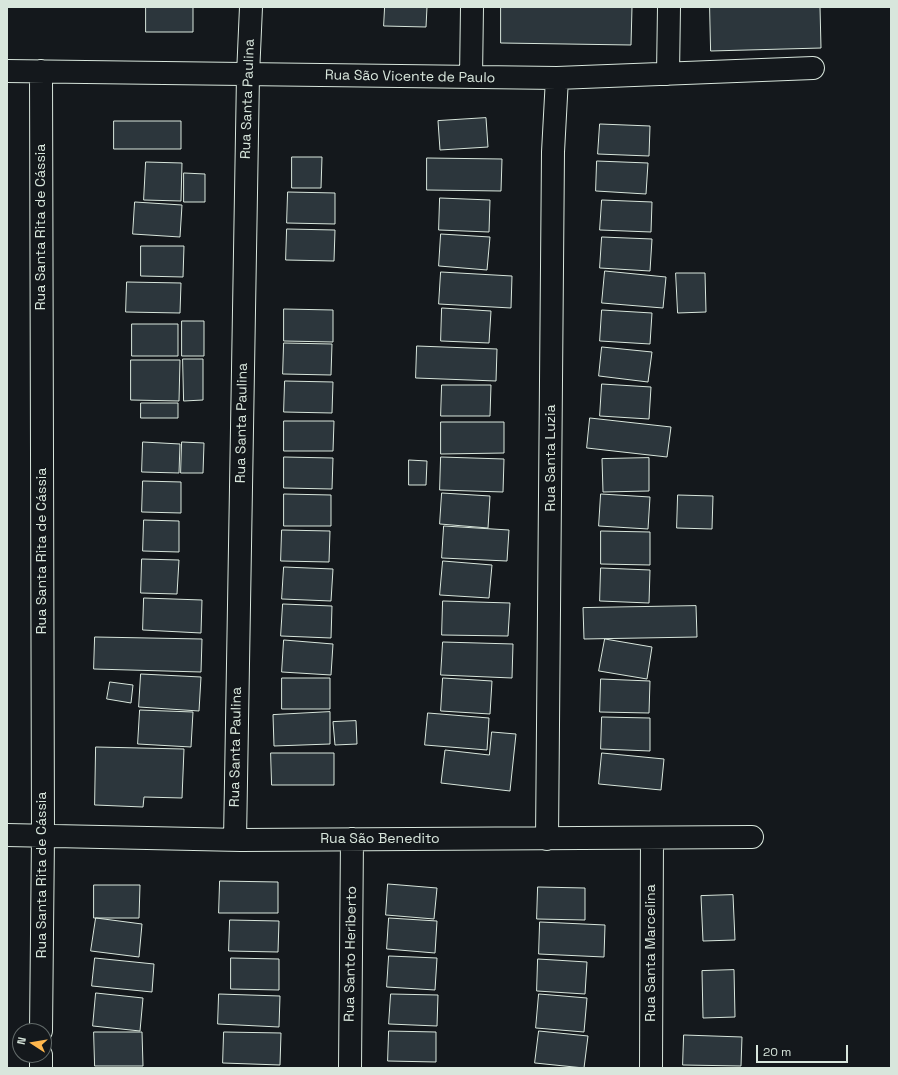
<!DOCTYPE html>
<html>
<head>
<meta charset="utf-8">
<style>
	body { margin:0 }
	#map { position:relative; width:898px; height:1075px; overflow:hidden; background:#14181c; font-family:"Space Grotesk",sans-serif }
	canvas { display:block }
	.frame { position:absolute; inset:0; border:8px solid #d8e6dc; pointer-events:none }
	.north { position:absolute; left:12px; top:1023px; width:40px; height:40px; box-sizing:border-box; background:#14181c; border:1px solid #626a69; border-radius:50%; rotate:282deg; font-size:11px; font-weight:700; line-height:16px; text-align:center; color:#d8e6dc }
	.north::after { content:''; display:block; margin:auto; width:14px; height:18px; background:#ffb74d; clip-path:polygon(50% 0,100% 100%,50% 72%,0 100%) }
	.scale { position:absolute; left:756px; top:1045px; width:92px; height:18px; box-sizing:border-box; border:2px solid #d8e6dc; border-top:0; padding-left:5px; font-size:12px; line-height:14px; white-space:nowrap; color:#d8e6dc; -webkit-text-stroke:3px #14181c; paint-order:stroke }
</style>
</head>
<body>
<div id="map">
<canvas width="898" height="1075"></canvas>
<div class="frame"></div>
<div class="north">N</div>
<div class="scale">20 m</div>
</div>
<script>
const c = document.querySelector('canvas').getContext('2d');
c.lineJoin = 'round';
function paint(path, color) { c.fillStyle = color; c.fill(path, 'evenodd'); }
function trace(path, color, width, dash) { c.strokeStyle = color; c.lineWidth = width; c.lineCap = dash ? 'butt' : 'round'; c.setLineDash(dash || []); c.stroke(path); }
function write(font, color, halo, rows, align = 'center') {
  c.font = font + ' "Space Grotesk",sans-serif'; c.lineWidth = 3; c.setLineDash([]); c.textBaseline = 'middle'; c.strokeStyle = halo; c.fillStyle = color; for (const [text, x, y, turn = 0] of rows) {
    c.save(); c.translate(x, y); c.rotate((+turn || 0) * Math.PI / 180); c.textAlign = isNaN(turn) ? turn : align; if (halo) c.strokeText(text, 0, 0); c.fillText(text, 0, 0); c.restore();
  }
}
const building = new Path2D(`
	M146,7H193V32H146Z
	M385,7H427L426,27L384,26Z
	M501,7H632L631,45L501,43Z
	M710,7H820L821,48L711,51Z
	M486,118L488,147L440,150L438,121Z
	M114,121H181V149H114Z
	M600,124L650,126L649,156L598,154Z
	M292,157H322L321,188H292Z
	M427,158L502,159L501,191L427,190Z
	M597,161L648,163L646,194L596,191Z
	M146,162L182,163L181,201L144,200Z
	M184,173L205,174V202H184Z
	M288,192L335,193V224L287,223Z
	M440,198L490,200L489,232L439,230Z
	M602,200L652,202L651,232L600,230Z
	M135,202L182,205L180,237L133,234Z
	M287,229L335,230L334,261L286,260Z
	M441,234L490,237L487,270L439,266Z
	M602,237L652,239L650,271L600,268Z
	M141,246H184L183,277L141,276Z
	M605,271L666,277L663,308L602,303Z
	M441,272L512,276L511,308L439,304Z
	M676,273H705L706,312L678,313Z
	M127,282L181,283L180,313L126,312Z
	M442,308L491,311L489,343L441,341Z
	M284,309L333,310V342L284,341Z
	M602,310L652,313L650,344L600,341Z
	M182,321H204V356H182Z
	M132,324H178V356H132Z
	M284,343L332,344L331,375L283,374Z
	M417,346L497,349L496,381L416,378Z
	M602,347L652,352L648,382L599,376Z
	M183,359H203V400L184,401Z
	M131,360H180L179,401L131,400Z
	M285,381L333,382L332,413L284,412Z
	M602,384L651,387L649,419L600,416Z
	M442,385H491L490,416H441Z
	M141,403H178V418H141Z
	M590,418L671,427L667,457L587,448Z
	M284,421H334L333,451H284Z
	M441,422H504V453L441,454Z
	M143,442L180,444L179,473L142,472Z
	M182,442L204,443L203,473H181Z
	M284,457L333,458L332,489L284,488Z
	M441,457L504,459L503,492L440,490Z
	M649,458V491L603,492L602,459Z
	M409,460L427,461L426,485H409Z
	M143,481L181,482V513L142,512Z
	M442,493L490,496L488,528L440,524Z
	M284,494L331,495V526H284Z
	M601,494L650,497L648,529L599,526Z
	M678,495L713,496L712,529L677,528Z
	M144,520L179,521V552L143,551Z
	M444,526L509,530L507,561L442,558Z
	M282,530L330,531L329,562L281,561Z
	M601,531L650,532V565L601,564Z
	M142,559L179,560L177,594L141,593Z
	M443,561L492,565L489,598L440,595Z
	M284,567L333,569L331,601L282,599Z
	M601,568L650,570L649,603L600,601Z
	M144,598L202,600L201,633L143,630Z
	M443,601L510,603L508,636L442,635Z
	M283,604L332,606L331,638L281,636Z
	M696,606L697,637L584,639L583,608Z
	M95,637L202,639L201,672L94,669Z
	M605,639L652,647L647,679L599,671Z
	M284,640L333,644L331,675L282,672Z
	M443,642L513,644L512,678L441,675Z
	M141,674L201,677L199,711L139,707Z
	M282,678H330V709H282Z
	M443,678L492,681L490,714L441,711Z
	M601,679L650,681L649,713L600,712Z
	M110,682L133,685L131,703L107,699Z
	M140,710L193,712L191,747L138,744Z
	M330,712V744L274,746L273,715Z
	M428,713L489,718L487,750L425,745Z
	M602,717L650,718V751L601,749Z
	M356,721L357,744L335,745L333,722Z
	M492,732L516,734L510,791L441,783L445,750L489,755Z
	M96,747L184,749L182,798L144,797L143,807L95,805Z
	M271,753H334V785H272Z
	M602,753L664,759L661,790L599,784Z
	M220,881L278,882V913H219Z
	M388,884L437,888L434,919L386,915Z
	M94,885H140L139,918H94Z
	M538,887L585,888V920L537,919Z
	M733,895L735,940L703,941L701,896Z
	M96,918L142,924L139,957L91,951Z
	M389,918L437,921L435,953L387,949Z
	M230,920L279,921L278,952L229,951Z
	M540,922L605,925L604,957L539,954Z
	M389,956L437,958L435,990L387,987Z
	M95,958L154,964L152,992L92,986Z
	M231,958L279,959V990L231,989Z
	M538,959L587,962L585,994L537,991Z
	M734,970L735,1017L703,1018L702,971Z
	M96,993L143,998L140,1031L93,1026Z
	M219,994L280,996L279,1027L218,1024Z
	M391,994L438,995L437,1026L389,1024Z
	M539,994L587,998L584,1032L536,1028Z
	M389,1031L436,1032V1062L388,1061Z
	M539,1031L588,1036L584,1068L535,1063Z
	M94,1032H142L143,1066H95Z
	M224,1032L281,1033L280,1065L223,1063Z
	M684,1035L742,1037L741,1066L683,1065Z`);
const street = new Path2D(`
	M7,71L557,78L813,68
	M41,71L43,836L41,1031
	M668,74L669,7
	M471,77L472,7
	M7,835L241,840L752,837
	M547,839L553,152L557,78
	M235,840L248,75L251,7
	M41,1068V1055
	M350,1068L352,839
	M651,1068L652,838`);
const streetNames = [
	["Rua São Vicente de Paulo",410,77,1],
	["Rua Santa Paulina",248,99,-88],
	["Rua Santa Rita de Cássia",41,227,-90],
	["Rua Santa Paulina",242,423,-89],
	["Rua Santa Luzia",551,458,-90],
	["Rua Santa Rita de Cássia",42,551,-90],
	["Rua Santa Paulina",236,747,-89],
	["Rua São Benedito",380,839],
	["Rua Santa Rita de Cássia",42,875,-90],
	["Rua Santa Marcelina",651,953,-90],
	["Rua Santo Heriberto",351,954,-89]
];
paint(building, '#2c363c');
trace(building, '#d8e6dc', 1);
trace(street, '#d8e6dc', 24);
trace(street, '#14181c', 22);
write('14px', '#d8e6dc', '#14181c', streetNames);
</script>
</body>
</html>
